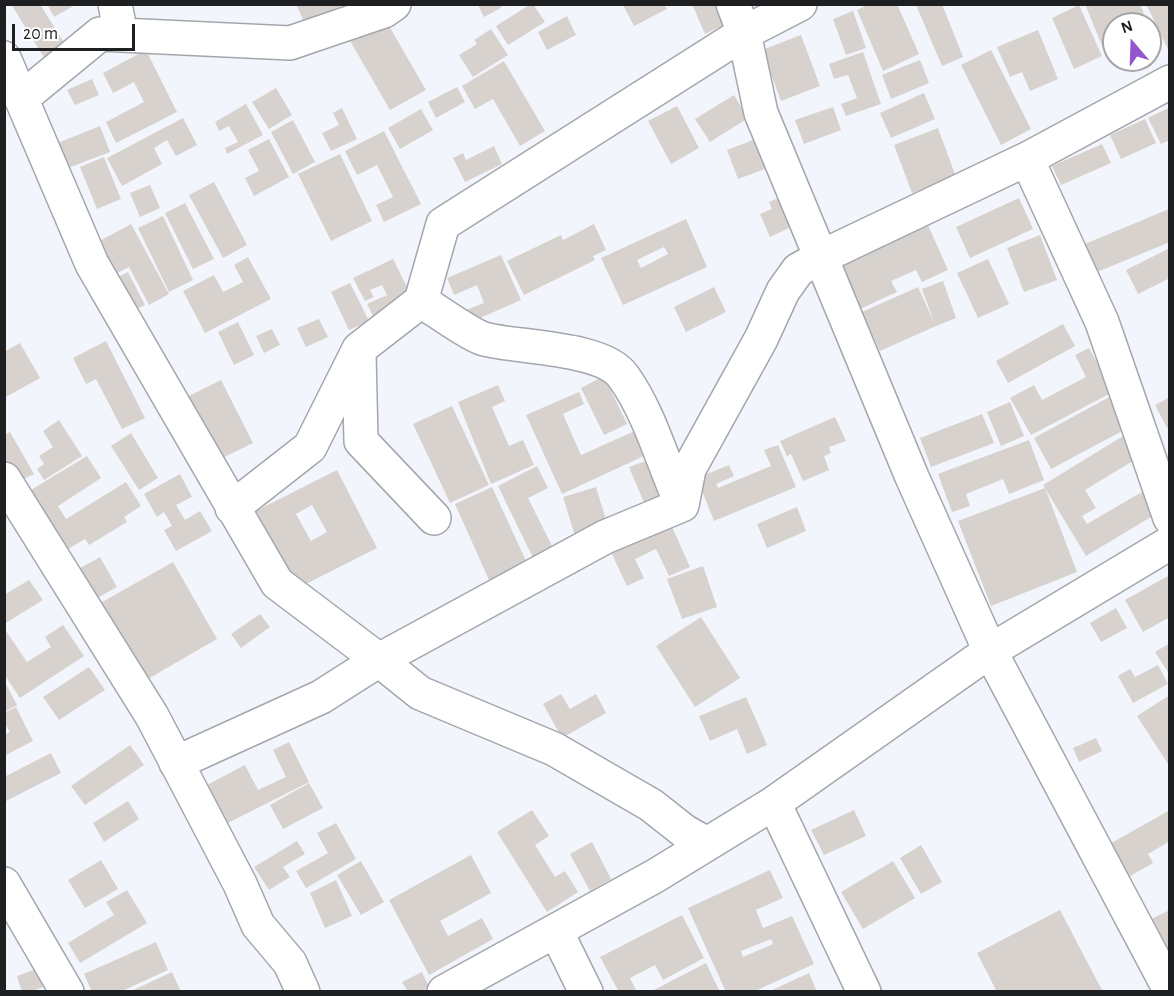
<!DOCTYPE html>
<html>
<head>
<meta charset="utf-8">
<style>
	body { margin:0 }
	#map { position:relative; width:1174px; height:996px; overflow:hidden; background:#f2f5fb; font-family:"Alegreya Sans",sans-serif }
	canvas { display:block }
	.frame { position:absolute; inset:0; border:6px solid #1e1f21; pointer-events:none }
	.north { position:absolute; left:1102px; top:12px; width:60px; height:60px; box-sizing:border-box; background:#fff; border:2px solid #a5a5a6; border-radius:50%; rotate:341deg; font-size:16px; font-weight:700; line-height:24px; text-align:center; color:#1e1f21 }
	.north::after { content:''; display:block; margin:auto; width:21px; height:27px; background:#9456cd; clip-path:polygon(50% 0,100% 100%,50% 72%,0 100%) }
	.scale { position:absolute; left:12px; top:24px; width:123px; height:27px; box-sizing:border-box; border:3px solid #1e1f21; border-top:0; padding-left:8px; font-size:18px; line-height:21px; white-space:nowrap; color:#1e1f21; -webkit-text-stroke:4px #fff; paint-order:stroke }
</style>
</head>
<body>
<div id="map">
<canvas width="1174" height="996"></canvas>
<div class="frame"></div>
<div class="north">N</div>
<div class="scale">20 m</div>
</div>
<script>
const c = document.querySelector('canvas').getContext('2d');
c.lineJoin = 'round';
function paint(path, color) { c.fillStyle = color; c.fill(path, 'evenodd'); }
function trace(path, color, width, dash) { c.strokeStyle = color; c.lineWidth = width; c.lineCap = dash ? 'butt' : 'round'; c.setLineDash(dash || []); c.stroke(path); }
const building = new Path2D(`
	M11,4H40L69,51L48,64Z
	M47,4H77L54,17Z
	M296,4H345L305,24Z
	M531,4H533L545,22L508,45L496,26Z
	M692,4H718L726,24L705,34Z
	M869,4H897L919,54L883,71L857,10Z
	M942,4L963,57L942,66L916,5Z
	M1085,4H1140L1148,24H1114V55L1107,58Z
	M1146,4H1170V53Z
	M478,5H500L501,8L484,17Z
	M623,5H664L667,9L634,26Z
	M1079,5L1102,56L1074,69L1052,18Z
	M853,11L866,48L846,55L833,19Z
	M567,16L576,35L547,50L538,32Z
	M385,19L426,90L390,110L349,39Z
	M491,29L508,55L473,77L459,55L477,44L474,40Z
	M1038,30L1058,79L1030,91L1022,72L1010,77L997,47Z
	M801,35L820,86L781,101L762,50Z
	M146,50L177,112L116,143L106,122L144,102L134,82L113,93L103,73Z
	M991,50L1031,129L1001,145L961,65Z
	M863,52L881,104L846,116L841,104L857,98L848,75L834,79L829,64Z
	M920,60L929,83L891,99L882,75Z
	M504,61L545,131L520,146L493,99L475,109L462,86Z
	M92,79L99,95L75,105L67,90Z
	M457,87L465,102L436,118L428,102Z
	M276,88L292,115L269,129L252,102Z
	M924,93L935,119L891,138L880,113Z
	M734,95L748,118L710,142L695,119Z
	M246,104L263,135L227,154L225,148L238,142L229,126L219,131L215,122Z
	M677,106L699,148L671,164L648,121Z
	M833,107L841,130L804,144L795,120Z
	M1170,107V140L1161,144L1148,118Z
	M342,108L357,139L331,151L322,133L339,125L333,113Z
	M421,109L433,130L400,149L388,128Z
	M183,118L197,145L176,156L167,140L154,148L162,164L122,186L107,158Z
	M1145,119L1156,143L1121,159L1110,135Z
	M293,120L315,162L293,174L271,132Z
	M100,126L110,152L63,170L53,145Z
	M938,128L956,177L912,193L894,145Z
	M384,131L421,204L384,222L376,205L393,197L377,165L357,175L345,151Z
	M269,139L289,177L254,196L245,178L259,171L248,150Z
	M753,140L765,169L738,179L727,150Z
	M1102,144L1111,163L1061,185L1052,166Z
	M494,146L502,164L465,182L453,158L463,153L466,160Z
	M340,154L372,221L331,241L298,174Z
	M104,157L121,199L97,209L80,167Z
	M214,182L247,245L223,258L189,195Z
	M150,185L160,208L140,217L130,193Z
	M778,198L791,227L770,237L760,214L772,209L769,202Z
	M1019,198L1033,229L970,258L956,227Z
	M185,203L214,259L193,269L165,213Z
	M1169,209L1170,242L1092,274L1080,246Z
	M163,216L193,280L169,292L138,228Z
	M686,219L707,267L623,305L601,258ZM664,247L668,254L641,268L637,260Z
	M131,224L169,294L149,305L129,267L111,276L94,244Z
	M594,224L606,250L593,256L595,260L524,295L507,261L561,235L563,240Z
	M928,225L948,270L922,282L916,270L891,281L897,292L860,309L840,264Z
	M1040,235L1057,280L1024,292L1007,248Z
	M1170,248V278L1138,294L1126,270Z
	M501,255L521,300L471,322L466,310L484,303L477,285L454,295L447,278Z
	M248,257L271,299L205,333L183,291L214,275L223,292L243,282L234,265Z
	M393,259L412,297L373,316L367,304L387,295L382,285L370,290L374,297L365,301L353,278Z
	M988,259L1009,304L978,318L957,273Z
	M128,272L145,305L127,314L110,281Z
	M943,281L956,318L936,326L880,351L862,312L918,287L934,322L922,289Z
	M350,283L369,321L349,330L331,292Z
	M714,287L726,312L686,332L674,307Z
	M319,319L328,337L306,347L297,328Z
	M238,322L254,355L234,365L218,332Z
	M1063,324L1075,346L1008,383L996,361Z
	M272,329L280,345L264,353L256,336Z
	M106,341L145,418L122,429L96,379L86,384L73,358Z
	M20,343L40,378L4,398V352Z
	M1089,348L1113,392L1031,435L1010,398L1034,385L1042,400L1086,377L1075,355Z
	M604,376L627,424L604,435L581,388Z
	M221,380L253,443L216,461L185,398Z
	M498,385L505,401L492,407L509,446L523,440L534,465L491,484L458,402Z
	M579,392L584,404L563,414L581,455L635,431L646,455L562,494L526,415Z
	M1111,396L1128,428L1051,469L1034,438Z
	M1170,397V427L1167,428L1155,405Z
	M1010,402L1024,436L1001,446L987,412Z
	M452,406L489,485L450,503L413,424Z
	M982,414L994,443L931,467L920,438Z
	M835,417L846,441L829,447L831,453L824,456L829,470L803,481L791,454L787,456L780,441Z
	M59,420L82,456L44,480L37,469L44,464L39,456L53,447L43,431Z
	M1133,430L1146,453L1085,490L1096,508L1082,516L1087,524L1147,489L1161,511L1086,556L1043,485Z
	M10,432L34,474L16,483L4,464V435Z
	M131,433L158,478L139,490L111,446Z
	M1029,440L1044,480L1009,494L1003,479L966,494L970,506L952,512L938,474Z
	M778,445L796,487L714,521L697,478L729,465L734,476L716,484L718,488L771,466L764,450Z
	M87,456L101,478L58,506L66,519L126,482L141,506L124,517L127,522L89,545L85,539L63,552L26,493Z
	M648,460L667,504L648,512L629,467Z
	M537,466L548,488L528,498L555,552L535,562L498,486Z
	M337,470L377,548L296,589L256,511ZM312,505L327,532L311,541L296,514Z
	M180,474L192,497L176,505L185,520L200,511L212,531L176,551L164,530L172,526L164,512L157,517L144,494Z
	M492,487L527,563L489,580L455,504Z
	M596,487L608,526L575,536L563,497Z
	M1045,488L1077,572L991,606L958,521Z
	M797,507L806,531L767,548L757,524Z
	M669,520L690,567L669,576L656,549L635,559L644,578L627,586L609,548Z
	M100,557L117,587L92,601L75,571Z
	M173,562L217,639L141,683L97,605Z
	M703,566L717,607L682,619L667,579Z
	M1168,576L1170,617L1143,632L1125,600Z
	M29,580L43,600L4,624V595Z
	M1116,608L1127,628L1101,642L1090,623Z
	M260,614L270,627L241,648L231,634Z
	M701,617L740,678L695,707L656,646Z
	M63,625L84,656L20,698L4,674V628L27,662L51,647L45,637Z
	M1170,643V675L1155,652Z
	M1158,665L1168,684L1133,703L1118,676L1130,669L1135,677Z
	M89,667L105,690L59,720L43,697Z
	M4,680L17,705L4,712Z
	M561,694L570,709L596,694L606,713L562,738L543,704Z
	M1170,695V767L1137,716Z
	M746,697L767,745L747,754L737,729L710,741L699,716Z
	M16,707L33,741L4,756V735L10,732L4,722V713Z
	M1096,738L1102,751L1079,762L1073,748Z
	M289,742L309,782L226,824L207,785L245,765L258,790L286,777L273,750Z
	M130,745L144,765L85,805L71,786Z
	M51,753L61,773L4,802V777Z
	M309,783L323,808L283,829L270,805Z
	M128,801L139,819L104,842L93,823Z
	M532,810L549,836L535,845L555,877L565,871L578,892L547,912L497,832Z
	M854,810L866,836L824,855L811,830Z
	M1170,810V841L1148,854L1153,863L1125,879L1106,846Z
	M336,823L356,859L306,888L296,871L328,853L317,833Z
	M297,841L305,854L283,867L290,877L269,890L254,867Z
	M592,842L611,879L590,891L570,854Z
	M921,845L942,882L921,894L900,858Z
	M471,855L491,893L440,921L448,936L482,918L493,939L429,975L389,900Z
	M101,860L118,889L85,908L68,880Z
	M361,861L384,902L361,915L337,875Z
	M893,861L915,898L863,929L841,892Z
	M770,870L783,898L756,910L763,928L792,916L814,964L753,992H726L688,908ZM771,939L773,944L743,957L741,951Z
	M336,880L352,916L325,928L310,893Z
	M127,890L147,923L80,963L68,943L114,915L106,902Z
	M1060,910L1103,992H997L977,953Z
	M1170,910V957L1151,919Z
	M682,915L704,958L663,980L655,965L630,978L637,992H619L600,957Z
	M156,942L168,970L120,992H92L84,974Z
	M706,963L720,992H650Z
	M36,969L43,987L30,992H22L17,976Z
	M172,972L181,992H129Z
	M422,972L429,987L421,992H408L402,982Z
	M809,973L817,992H768Z`);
const minor = new Path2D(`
	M115,4L121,35
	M733,4L744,33L761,113L912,477L990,651L1170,990
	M4,58L92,264L277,583L379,660L321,697L176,763
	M22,98L100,34L290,43L384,11L394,4
	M1027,159L1102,322L1170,518
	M421,301C436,310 470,335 484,339C518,348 602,347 623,376C650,413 663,464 682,505
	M359,354L361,441L434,518
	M4,479L152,716L240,884L258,925L290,963L303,992
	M232,508L310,447L359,349L421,301L443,224L744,33L800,4
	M774,803L864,992
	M707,844L684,831L651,805L554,749L420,693L379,660L605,537L682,505L689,469L761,339L783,291L798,270L821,257L1027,159L1170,82
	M4,884L67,992
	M556,931L586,992
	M444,992L655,876L774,803L990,651L1170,543`);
paint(building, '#d8d2cf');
trace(minor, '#a3a7ac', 36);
trace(minor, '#fff', 33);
</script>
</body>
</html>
